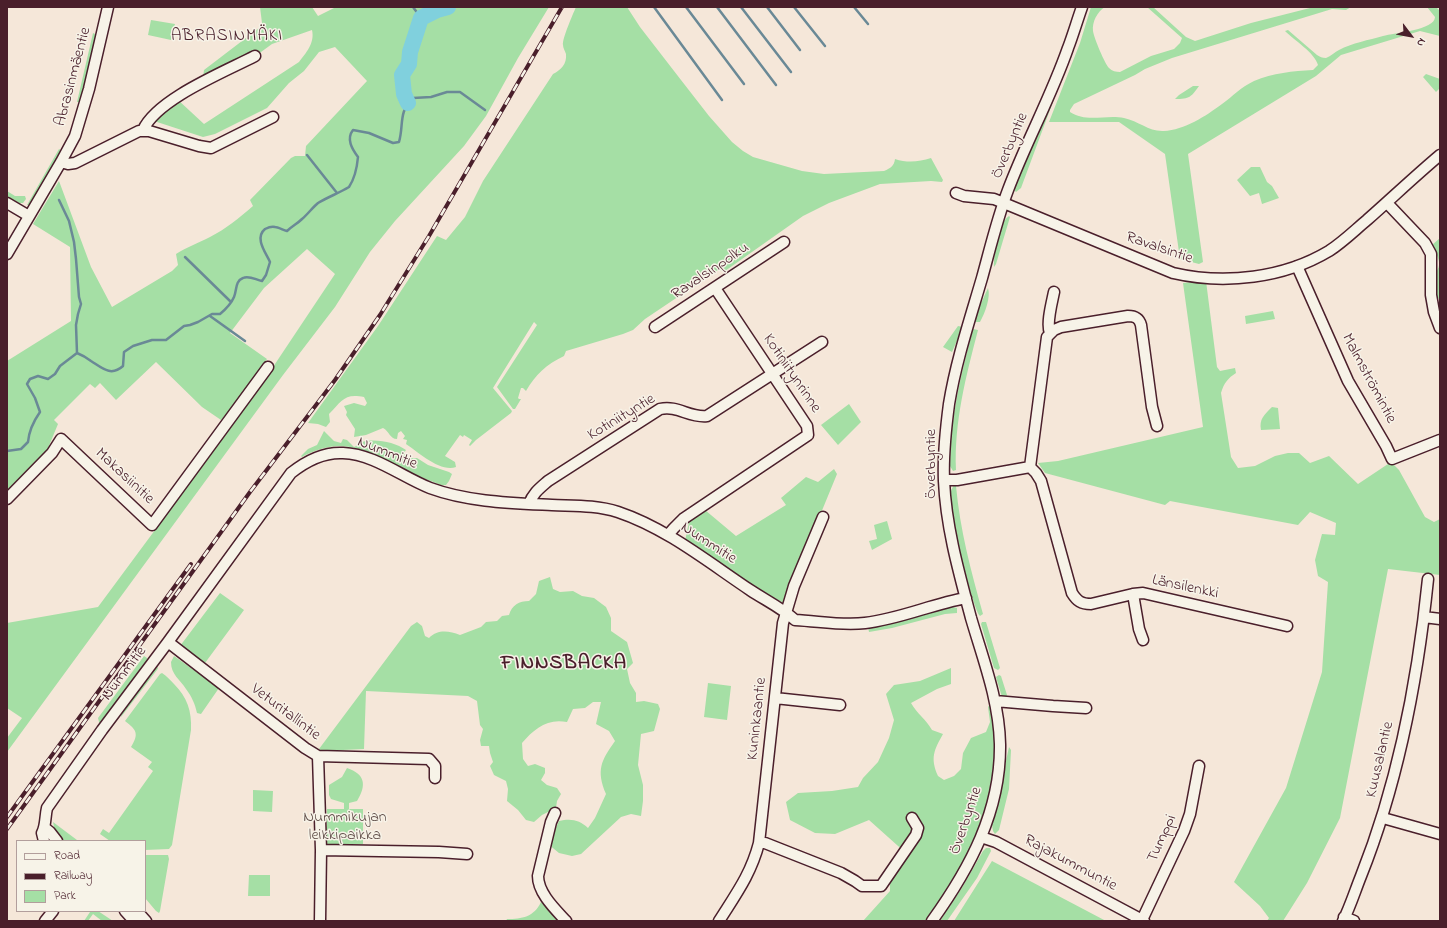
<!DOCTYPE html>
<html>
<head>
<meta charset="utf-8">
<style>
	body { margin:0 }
	#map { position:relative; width:1447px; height:928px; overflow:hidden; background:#f5e7d9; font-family:"Indie Flower",sans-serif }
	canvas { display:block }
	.frame { position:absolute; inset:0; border:8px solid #4a1f2b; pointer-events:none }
	.legend { position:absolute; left:16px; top:840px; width:130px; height:72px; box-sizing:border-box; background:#f7f3e8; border:1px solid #b29e9c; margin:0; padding:5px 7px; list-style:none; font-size:12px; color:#4a1f2b }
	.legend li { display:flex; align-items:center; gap:8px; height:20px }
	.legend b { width:20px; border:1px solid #b29e9c }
	.north { position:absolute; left:1391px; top:16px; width:40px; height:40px; -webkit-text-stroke:3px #f7f3e8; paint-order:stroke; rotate:122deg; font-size:11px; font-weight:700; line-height:16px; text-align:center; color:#4a1f2b }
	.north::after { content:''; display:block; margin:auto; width:14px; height:18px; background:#4a1f2b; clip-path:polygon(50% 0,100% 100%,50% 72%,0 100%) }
</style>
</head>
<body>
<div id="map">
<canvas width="1447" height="928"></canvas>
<div class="frame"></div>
<ul class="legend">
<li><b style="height:5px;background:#f7f3e8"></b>Road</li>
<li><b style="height:5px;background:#4a1f2b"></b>Railway</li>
<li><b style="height:11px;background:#a5dfa5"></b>Park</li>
</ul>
<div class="north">N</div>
</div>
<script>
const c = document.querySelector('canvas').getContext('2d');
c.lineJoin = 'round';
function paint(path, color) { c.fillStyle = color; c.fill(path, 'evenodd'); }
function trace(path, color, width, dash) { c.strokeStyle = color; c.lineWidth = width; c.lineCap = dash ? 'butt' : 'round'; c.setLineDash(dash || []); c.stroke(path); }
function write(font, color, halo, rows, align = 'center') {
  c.font = font + ' "Indie Flower",sans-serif'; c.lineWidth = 3; c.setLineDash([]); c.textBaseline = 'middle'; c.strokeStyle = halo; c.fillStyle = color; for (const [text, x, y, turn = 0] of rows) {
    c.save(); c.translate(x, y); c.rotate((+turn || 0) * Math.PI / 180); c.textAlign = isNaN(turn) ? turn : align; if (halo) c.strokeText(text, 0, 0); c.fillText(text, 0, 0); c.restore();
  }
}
const green = new Path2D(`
	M260,7H312L318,16L336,7H549L518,58L486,116L464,146L395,221L370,252L335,307L283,375L7,752V738L22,718L7,708V623L98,607L232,426L275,364L335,274L307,249L264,288L230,333L267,359L230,410L221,420L202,407L156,362L116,400L100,383L95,388L90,384L54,420L58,424L46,453L7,493V361L71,321L70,247L33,224L59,181L91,267L112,307L172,271L178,265L176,254C187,247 198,243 210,237C226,229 239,218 253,206L250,200L291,158L295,156H305L306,146L367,81L335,47L319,52L304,71L289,83L267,108L215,134L203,137L154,121L177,99L204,124L299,62C306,53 315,43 312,30L272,44L261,52L209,77H203L204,70L259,28L262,23Z
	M576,7H627L640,27L681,80L709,116L732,142L743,151L753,157L802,171L824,174L884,171C891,168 894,166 895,159C907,163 919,162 931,158L943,180L942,182L931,181L880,184L829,203L803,216L725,271L718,270L645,319L633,330L623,334L566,351L564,356C547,364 535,375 526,391L523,388H521L518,398L519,399H521L515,409H513L497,387L537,325L534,322L493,388L512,411L511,413L476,440L470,446L469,445L472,440L464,435L463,437L460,435L445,456L455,462L456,467C441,473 418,452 406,444L407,440L403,439L405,436L401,431L398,433L397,439C390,439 389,431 383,428L366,435L354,437L355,429L346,415L347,412L344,406L354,403L365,406L367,403L364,397C344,393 342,401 329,414L330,422L326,427L318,424L308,423L378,326L437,236L446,240L465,217L483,181L553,74C561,70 567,64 566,54C565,51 563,48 563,45C562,39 573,14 576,7Z
	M1091,7H1105C1097,12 1092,22 1093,31C1094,38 1105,64 1109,68C1112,71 1116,72 1120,72L1151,56L1174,49L1180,43L1182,38L1147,7H1153L1186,37L1195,41L1251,23L1314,7H1351L1346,10L1332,9L1172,58L1145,69L1135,75L1074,104L1070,110V112C1086,123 1107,114 1124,118C1139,121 1149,132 1164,131C1184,130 1206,116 1222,104C1233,96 1241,87 1254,81C1273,73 1293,71 1313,70L1318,65C1315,53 1294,40 1285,31L1288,30L1317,55C1320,57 1322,58 1326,58C1331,56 1335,52 1339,50C1352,43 1369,40 1383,36C1394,33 1435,30 1435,17L1427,7H1436L1440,11V36L1420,31L1341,55L1316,76L1188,154L1203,262L1199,264L1180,259L1165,154L1119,122H1049L1080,43Z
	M151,20L175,24L171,40L148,35Z
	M93,33L95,34L96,37L81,100L79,102H77Z
	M1426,74L1440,79V88L1436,92L1423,77Z
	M1193,86H1199C1191,97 1190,99 1175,99L1179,95Z
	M1056,91L1054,99L1021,188L1016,192L1014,190L1023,163Z
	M59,149L62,151L32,203L29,205H27Z
	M1251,167H1260L1267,182L1272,186L1279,198L1262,204L1259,193L1250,196L1237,180Z
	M7,191L15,196H25L26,199L23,203H19L7,196Z
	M1009,216L1010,217L996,264L994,267C994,253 997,224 1009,216Z
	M1440,238V299L1434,297L1429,279C1444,267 1440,261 1432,245Z
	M1206,281L1217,367L1220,371L1235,368L1236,373C1228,378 1224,383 1221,393L1231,457L1238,468L1255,466L1275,456L1288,453H1299L1310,463L1329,456L1358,484L1391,462L1399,470L1425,517L1434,522L1440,519V575L1388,569L1340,818L1307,883L1283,921H1267L1269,918L1260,906L1234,882L1286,788L1322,672L1328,582L1318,576L1315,560L1322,534L1335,535L1336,523L1310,512L1298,525L1170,501L1165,505L1045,473L1038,463L1058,461L1203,427L1183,283Z
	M988,288C991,297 985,313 980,322H976L975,321L978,310Z
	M1273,311L1275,319L1246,324L1245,316Z
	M958,326L963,327L952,352L943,347Z
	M973,329L978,330C966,376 954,422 956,470L953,471L950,466C950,418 961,374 973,329Z
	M849,404L861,422L838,445L821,425Z
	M1272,407L1278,408L1280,429L1261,430C1259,419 1264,415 1272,407Z
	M324,431L334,441L341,443L343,439L347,440L354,447C357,446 359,443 362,442C375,438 395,442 406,450L404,453L408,458H417L428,465L449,472L452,474L449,481L446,485H441C430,481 418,476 407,471C386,460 362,445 337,446C325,447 312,451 302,457L301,456L308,449L317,445Z
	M834,469L837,474L784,603L768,595L685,541L689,522L705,510L736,536L786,505L781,498L806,477L818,482Z
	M954,485L956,486C960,530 971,571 983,614L980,616C971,605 948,505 951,491C952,488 953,487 954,485Z
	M887,521L892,539L872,550L869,541L877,539L874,525Z
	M550,577L553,589L560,592L573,591L582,596L594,598L606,607L611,618V631L627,642L633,663L627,669L630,683L636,693V702L644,701L658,704L660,709L654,731L641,734L638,765L643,785V801L641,816L631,814L621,817L581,854L572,856L559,853L548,844L559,821C571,818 580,820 588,828L595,818L606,794C596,770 601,761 615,741L609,731L596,724L601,702H593L585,708L573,709L567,722C547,718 534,729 522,743L523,759L528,766L535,764L545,768V773L541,780L547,785L557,788L561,794L557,801L556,808L542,815L534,822L526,820L518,810L507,801L508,789L506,781L494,775L490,766L493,762L490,753L489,746H481L480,740L483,729L480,725L477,701L468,696L366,691L364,749L322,751L319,749L411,626L417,622L422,626L425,636L429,638C438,629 449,631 460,635L481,627L486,622L497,621L502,616L509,615C512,605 519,601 529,601L536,594L539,581Z
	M220,593L244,610L205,663L180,646Z
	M953,607L957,608V613L945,614L892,628L869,632L868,627Z
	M982,622H986L1000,668L998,670L994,668L981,624Z
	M144,656L147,658V660L100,724L99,722L98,718Z
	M174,656L219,688L201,714L197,713C195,704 192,697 186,689C180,679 171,675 171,662Z
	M156,665L158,668L157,670L121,717L122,711Z
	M951,668V684L937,689L911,703C917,714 926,719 932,730L943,734C934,750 930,758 938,776L944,780L954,776L961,769L963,753L971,738L986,732L990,722L988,707L991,703C992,716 994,729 995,742C998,786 978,841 957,878C948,893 937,907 927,921H863L890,891V883L907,854L869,820L835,834L815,833L790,820L786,802L798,793L832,791L858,787L863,778L878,762L889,738L894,720L886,694L894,685L920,681Z
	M162,673C167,676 170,680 174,684C187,697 192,711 191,730L172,845L169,849L145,850V841H110L100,834L103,829L109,833L153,771L148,767L152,762L131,747C139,734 137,730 125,721L160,674Z
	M999,675L1001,676L1007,695L1006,698L1002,697L996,677Z
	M708,683L731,686L727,720L704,717Z
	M1009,747L1011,750L1009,789L999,830L995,834L993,831L992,825C1000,799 1003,773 1009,747Z
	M347,768C365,774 367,785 357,801L349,803V809H363V844H326L327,809H344V803L331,799L329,795V785L342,777Z
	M253,790L273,791L272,812L253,811Z
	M53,822L77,840L76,841H61L55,832Z
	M986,848H990L991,851L977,878L947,921H940L963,886L983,851Z
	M145,855H168L169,859L160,911L159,913L156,911L145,898Z
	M992,861L1106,921H954Z
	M249,875H270V896H248Z
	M541,902L563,921H506L507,919C522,919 534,917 541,902Z
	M89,911H98L113,921H102L93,914L88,921H84L90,912Z`);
const stream = new Path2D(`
	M413,7L421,18
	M654,7L722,100
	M686,7L744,84
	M717,7L776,85
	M741,7L791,72
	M767,7L800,50
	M794,7L825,46
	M854,7L868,24
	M307,155L337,193
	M59,200L69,221L74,242L76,259L79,297L81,304L78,314L76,325L77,353
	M185,257L231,302
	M210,316L245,341
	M7,451L21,449L28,442C29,430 33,422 40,412L35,398L27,384L30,379L38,376L48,379L55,374L60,366L77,353C82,355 87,358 91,361C102,368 111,377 123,366L124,352L133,346L152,340H166L184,326L190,325L198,322L212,314H220C226,309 231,304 234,297C237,290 235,281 243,278C249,275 256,280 262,281L266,275L270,262C266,253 254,238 265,229C267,228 272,226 275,227C278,227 283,230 287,231C292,226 297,224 302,219C308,214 312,208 318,203C328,197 339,193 349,187C355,178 357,168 358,157C352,149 346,139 353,130L369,133L393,143L399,142C404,125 398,112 413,98L431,97L447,92H460L485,110`);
const river = new Path2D(`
	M408,103L404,94L402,75L409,64L410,52L421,18L437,10L448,7`);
const minor = new Path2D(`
	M143,130C157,99 224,72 255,56
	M61,162L68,164L75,163L139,131H149L199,146L211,148L273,117
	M956,193L964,196L994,199L1173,273C1225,285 1284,278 1329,251C1343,242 1355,230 1367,220C1392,198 1415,176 1440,155
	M7,203L29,216
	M1387,203L1425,243L1431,254V295L1434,312L1440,328
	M7,254L61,162L75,136L89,89L108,7
	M1297,266L1348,381L1386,446L1392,459L1440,440
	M655,327L784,242
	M1050,333C1046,324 1052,302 1054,292
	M1030,467L1036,473L1041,481L1072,593C1077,601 1081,604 1091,604L1133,594L1143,593L1287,626
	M1030,467L1047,337L1054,330L1061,327L1128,316C1135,316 1139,318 1141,325L1152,407L1157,426
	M944,480H957L1030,467
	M7,499L52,453L61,439L152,525L268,367
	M529,504C533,493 540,488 548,481L660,409C678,405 689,418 707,416L822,342
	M668,535L674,528L683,519L808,435L807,426L715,288
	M1133,594L1139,629L1143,640
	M1424,617L1440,619
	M168,642L305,748L318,756L429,759L435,766V778
	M775,698L840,705
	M995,701L1053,706L1086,708
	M318,756L321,850L320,921
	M555,813L551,822L538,876C538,893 555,909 566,921
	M1383,818L1440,834
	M45,828L50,832L57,841
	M981,837L996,842L1144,921
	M44,841L42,833C46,826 45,816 47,808L102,730L168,642L291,473C306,461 324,452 343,453C374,454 402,477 430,488C468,502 511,503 552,505C574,506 596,505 618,512C666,528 708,562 750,590C765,600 782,608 795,620C818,621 842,626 865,623C900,619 932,604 966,598
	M759,843H765L841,873L855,881L862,886H881L916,835L918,828L912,818
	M321,850L439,852L467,854
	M125,911L134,921
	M137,911L146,921
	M1344,917L1354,921
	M1142,920L1184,831L1190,814L1199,766
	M45,921L53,911
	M719,921C736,894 751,874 759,843L783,623L794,586L823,517
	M932,921C970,868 1001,811 1000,744C999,700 983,659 971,618C959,573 946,527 944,481C943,458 946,427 949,404C956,361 970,319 982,278C990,249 997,219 1008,190C1026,142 1051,97 1068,48C1073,35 1077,21 1082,7
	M1343,921C1350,907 1355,891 1361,876C1398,783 1418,678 1428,579`);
const rail = new Path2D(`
	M7,817L191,564
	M7,829L250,492L335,380L380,315L429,236L562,7`);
const streetNames = [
	["Abrasinmäentie",74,77,-75],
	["Överbyntie",1011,146,-67],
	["Ravalsintie",1159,249,19],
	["Ravalsinpolku",711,272,-34],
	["Kotiniitynrinne",791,374,56],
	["Malmströmintie",1368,379,62],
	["Kotiniityntie",622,418,-31],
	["Nummitie",387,454,22],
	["Överbyntie",932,464,-90],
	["Makasiinitie",124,477,43],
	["Nummitie",708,544,33],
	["Länsilenkki",1185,588,12],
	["Nummitie",125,674,-53],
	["Veturitallintie",285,713,37],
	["Kuninkaantie",758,719,-84],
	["Kuusalantie",1381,760,-77],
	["Överbyntie",967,821,-71],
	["Tumppi",1163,839,-66],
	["Rajakummuntie",1070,864,28]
];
const parkNames = [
	["Nummikujan",345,818],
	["leikkipaikka",345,836]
];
const neighbourhoodNames = [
	["ABRASINMÄKI",227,37]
];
const districtNames = [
	["FINNSBACKA",564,665]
];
paint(green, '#a5dfa5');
trace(stream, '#6a8996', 2.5);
trace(river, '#80d0dd', 16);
trace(minor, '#4a1f2b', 13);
trace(minor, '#f7f3e8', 10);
trace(rail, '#4a1f2b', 4);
trace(rail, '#f7f3e8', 2.5, [8]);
write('16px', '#4a1f2b', '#f7f3e8', streetNames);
write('16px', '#614f4a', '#f7f3e8', parkNames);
c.letterSpacing = '1px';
write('17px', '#4a1f2b', '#f7f3e8', neighbourhoodNames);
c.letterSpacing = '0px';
c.letterSpacing = '1px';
write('bold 20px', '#4a1f2b', '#f7f3e8', districtNames);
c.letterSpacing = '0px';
</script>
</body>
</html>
